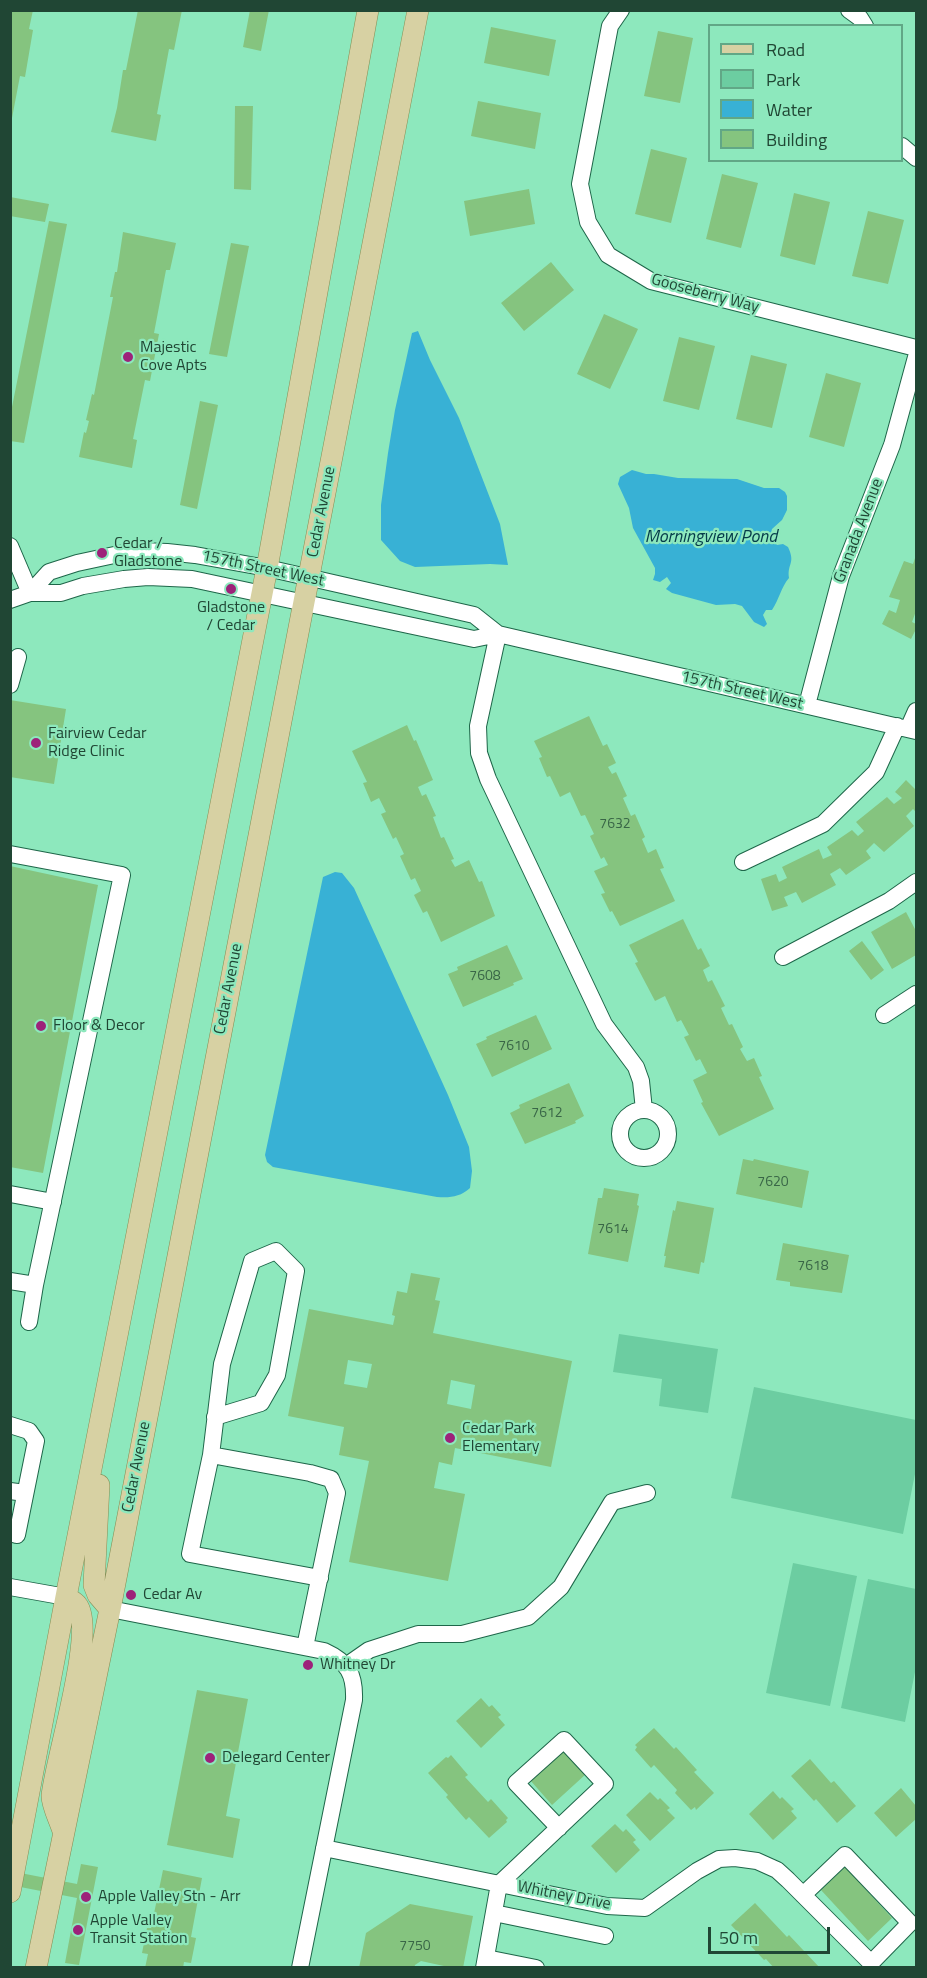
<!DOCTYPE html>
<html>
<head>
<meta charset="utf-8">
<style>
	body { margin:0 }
	#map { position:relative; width:927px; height:1978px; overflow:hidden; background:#8de8bd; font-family:"Titillium Web",sans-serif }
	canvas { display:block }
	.frame { position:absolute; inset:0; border:12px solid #204634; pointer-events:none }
	.legend { position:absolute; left:708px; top:24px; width:195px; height:138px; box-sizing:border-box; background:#8de8bd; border:2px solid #61a786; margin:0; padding:8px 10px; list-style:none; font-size:18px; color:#204634 }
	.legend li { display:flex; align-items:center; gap:12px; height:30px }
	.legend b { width:30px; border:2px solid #61a786 }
	.scale { position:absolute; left:708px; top:1927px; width:122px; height:27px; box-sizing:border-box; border:3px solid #204634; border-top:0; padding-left:8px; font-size:18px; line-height:21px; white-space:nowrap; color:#204634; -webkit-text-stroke:4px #8de8bd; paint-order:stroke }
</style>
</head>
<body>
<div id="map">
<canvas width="927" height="1978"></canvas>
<div class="frame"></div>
<ul class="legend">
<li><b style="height:8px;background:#d7d1a3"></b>Road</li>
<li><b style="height:16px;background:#6ccda1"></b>Park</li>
<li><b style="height:16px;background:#38b1d5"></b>Water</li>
<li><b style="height:16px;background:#85c47f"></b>Building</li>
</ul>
<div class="scale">50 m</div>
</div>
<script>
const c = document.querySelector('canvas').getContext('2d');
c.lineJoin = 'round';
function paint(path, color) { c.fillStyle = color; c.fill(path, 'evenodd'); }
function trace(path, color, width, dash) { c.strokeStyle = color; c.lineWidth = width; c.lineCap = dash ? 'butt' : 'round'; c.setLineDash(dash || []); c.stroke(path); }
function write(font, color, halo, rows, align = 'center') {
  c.font = font + ' "Titillium Web",sans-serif'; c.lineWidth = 4.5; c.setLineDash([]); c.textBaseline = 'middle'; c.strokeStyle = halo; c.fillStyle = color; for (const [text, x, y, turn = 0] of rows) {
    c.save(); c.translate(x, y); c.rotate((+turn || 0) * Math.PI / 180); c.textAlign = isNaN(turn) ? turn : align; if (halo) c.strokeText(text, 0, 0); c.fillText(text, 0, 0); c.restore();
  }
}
const green = new Path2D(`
	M619,1334L718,1349L708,1413L659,1406L662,1379L613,1372Z
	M754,1387L916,1420V1469L903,1534L731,1498Z
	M793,1563L857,1576L830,1706L766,1693Z
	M868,1579L916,1589V1667L905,1722L841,1708Z`);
const water = new Path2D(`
	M418,331L430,360L459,418L500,524L508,565L490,564L415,567L400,561L381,540V505L388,453L395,410L412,333Z
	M632,470L646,474H654L678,478L737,479L764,488H779L785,492L787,496V510L782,520L772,529L770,537L777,545L783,544L788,547C796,564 787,563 789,578C781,587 779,600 772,610H766L763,615L767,624L764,627L754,622L742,606L735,604L716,605L672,593L666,589L671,583L667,577L660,582L653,580L655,574V568L633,528L629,508L618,484L620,477Z
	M335,872L342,873L354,888L448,1095L469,1147L472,1171L470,1188C460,1197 450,1198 437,1197L273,1167L267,1162L265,1155L323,877Z`);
const building = new Path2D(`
	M10,10H33L29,29L33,30L25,77L20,76L12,118Z
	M138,10H182L174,50L169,49L157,114L161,115L156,141L111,132L117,108L123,70H126Z
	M250,10H269L261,51L243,47Z
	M491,27L556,40L549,76L484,63Z
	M658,31L693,38L680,103L644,96Z
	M478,101L541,113L535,149L471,136Z
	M235,106H253L251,190L234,189Z
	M651,149L687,158L671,223L635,214Z
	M722,174L758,183L741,248L706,239Z
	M529,189L535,224L470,236L464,201Z
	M794,193L830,202L815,265L780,256Z
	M10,197L49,204L45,222L10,216Z
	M868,211L904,220L888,284L852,276Z
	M49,221L67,224L24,443L10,441V417Z
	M123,232L176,243L170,270H166L154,333L159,334L150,381L145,380L133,439L137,440L132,468L79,457L84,432L86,433L89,421L86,420L92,394L94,395L113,297H110L115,272H117Z
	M231,243L249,246L227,357L209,354Z
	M551,262L574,290L524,331L501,303Z
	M604,314L638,329L610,389L577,374Z
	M679,337L715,346L699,410L663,401Z
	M751,355L787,364L772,428L736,419Z
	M826,373L861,383L844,447L809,437Z
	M200,401L218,405L197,509L180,505Z
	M916,555V611L912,622L916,624V629L911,639L882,624L889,610L896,613L900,600L889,597L904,561L913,564Z
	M10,700L66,709L54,784L10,777Z
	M589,716L603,746L607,744L616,763L608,767L612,774L616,772L627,796L623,798L631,816L635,814L645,837L642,839L648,853L656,849L664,868L660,869L675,901L620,926L612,911L610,912L601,894L605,893L594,871L608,865L604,857L601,859L590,836L594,834L585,815L581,816L570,792L560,797L550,776L547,777L539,758L542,757L534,741Z
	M407,725L414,741L416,740L433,780L418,787L422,796L426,794L436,816L433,817L441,838L444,837L454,859L451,860L455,867L469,860L479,882L482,881L495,916L441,942L427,911L423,913L414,895L421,891L415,878L411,880L400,856L404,854L396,837L393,839L381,814L386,812L379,798L371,802L363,783L367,782L352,751Z
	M906,780L916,790V812L913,809L906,816L914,826L884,852L874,843L866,851L871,858L846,875L840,868L830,874L836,885L802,903L796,892L784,897L788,906L772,911L761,879L776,874L779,882L787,878L782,867L819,849L823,859L832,855L827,847L852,830L858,836L864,831L856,822L887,797L894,804L902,798L895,792Z
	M10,866L98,885L43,1173L10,1167Z
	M906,912L916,931V955L892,969L871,932Z
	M683,919L698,950L701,948L710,966L703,970L708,982L712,980L725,1006L721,1008L729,1025L732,1024L743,1047L740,1049L747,1061L754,1058L762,1076L759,1077L774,1109L719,1136L701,1103L703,1102L693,1080L707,1073L700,1059L696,1061L684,1037L689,1035L681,1020L677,1022L665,996L655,1001L635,963L638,962L629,945Z
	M862,941L884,970L871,980L849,951Z
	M507,945L523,979L513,983L514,985L463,1007L448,974L458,970L457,967Z
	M536,1015L552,1049L492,1077L476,1044L487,1039L486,1037Z
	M569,1083L584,1116L575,1121L576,1123L525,1144L510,1113L520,1108L519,1105Z
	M743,1159L753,1161L754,1159L809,1171L802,1208L736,1194Z
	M604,1188L639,1194L637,1205L639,1206L628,1262L588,1254L598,1198H602Z
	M677,1201L714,1208L704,1263L701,1262L699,1274L664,1267L666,1256H664L673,1210L675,1211Z
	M783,1243L849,1255L842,1293L790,1286V1282L776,1280Z
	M411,1273L440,1278L435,1300L440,1301L433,1333L572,1361L551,1467L455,1448L452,1465L439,1462L434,1488L465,1494L448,1581L349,1562L369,1461L339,1455L344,1427L288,1416L309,1309L393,1325L395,1316L392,1315L397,1291L407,1293ZM348,1360L372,1364L367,1388L344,1384ZM451,1380L475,1385L471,1409L447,1404Z
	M197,1690L248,1699L226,1816L240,1819L233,1858L167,1845Z
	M481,1698L489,1707L492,1705L501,1715L498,1717L505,1725L481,1748L456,1721Z
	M654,1728L674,1749L676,1747L697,1770L694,1772L714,1793L696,1810L695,1807L691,1810L675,1793L677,1790L654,1765L651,1768L635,1750L637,1747L635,1745Z
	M564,1750L586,1774L552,1805L530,1780Z
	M451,1755L468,1775L465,1777L488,1802L491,1799L508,1818L506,1820L507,1822L489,1838L469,1817L466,1820L446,1797L448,1795L428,1773L446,1757L448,1758Z
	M810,1759L831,1783L834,1781L856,1806L837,1823L816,1799L814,1801L791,1776Z
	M901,1788L916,1806V1819L896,1837L874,1813Z
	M773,1791L780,1799L782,1797L794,1809L791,1811L797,1818L773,1840L749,1814Z
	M650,1792L658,1800L660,1798L670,1808L667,1810L675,1818L650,1841L626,1815Z
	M615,1824L623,1832L626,1829L636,1840L633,1842L640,1850L616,1873L591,1846Z
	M81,1864L98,1867L79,1965L65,1963L77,1898L10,1885V1871L77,1884Z
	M845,1867L892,1918L868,1941L821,1890Z
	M163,1870L202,1878L191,1937L196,1938L191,1963L184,1962L183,1968H145L148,1954L142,1953L147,1928H151Z
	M755,1903L787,1937L789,1935L820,1968H774L766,1959L764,1960L731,1925Z
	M410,1904L473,1916L463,1968H453L421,1961L415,1965L414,1968H359L366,1933Z`);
const minor = new Path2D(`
	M621,10L610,26L580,184L588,222L608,255L651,281L916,348
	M849,10L860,18L865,26
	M902,146L916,158
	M10,546L30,593
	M30,593L49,572L77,563L119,554L141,551L167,552L195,555L267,568L474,615L498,634
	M10,600L30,593H61L83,586L124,579L148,577L192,579L474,639L498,634L916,731
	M498,634L478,726L479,753L488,779L604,1024L636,1067L641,1081L644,1110
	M10,685L18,657
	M807,705L841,576L892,445L916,357
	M908,729L916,711
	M10,854L122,875L35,1285L29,1322
	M743,862L823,824L876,772L897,726
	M783,957L889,901L916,882
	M884,1015L916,994
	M620 1134a24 24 0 1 1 48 0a24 24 0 1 1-48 0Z
	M10,1194L53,1202
	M10,1281L35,1285
	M10,1425L29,1431L36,1441L17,1535L10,1533
	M211,1455L222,1364L252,1261L276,1251L296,1271L277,1375L261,1403L215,1417
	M10,1491L25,1493
	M10,1587L66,1597
	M110,1609L324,1651C348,1662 355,1674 354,1700L300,1968
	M305,1647L337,1493L331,1479L310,1473L211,1455L190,1554L320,1578
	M346,1666L369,1650L418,1634H462L528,1617L561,1587L612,1502L647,1493
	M324,1848L607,1906L645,1908L697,1871L719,1859L735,1858L757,1861L777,1870L788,1880L871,1963L910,1923L845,1855L803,1895
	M494,1913L605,1936
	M486,1958L536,1968
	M484,1968L499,1884L605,1784L564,1740L516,1783L559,1828`);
const major = new Path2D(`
	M99,1485L94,1585L98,1595L110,1609
	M63,1831C60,1821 52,1806 52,1796C55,1761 97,1630 77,1605C75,1602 69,1599 66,1597
	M10,1892L66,1597L267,568L368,10
	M36,1968L110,1609L418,10`);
const markers = [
	[128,357,6,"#9d227a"],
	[102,553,6,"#9d227a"],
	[231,589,6,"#9d227a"],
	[36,743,6,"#9d227a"],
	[41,1026,6,"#9d227a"],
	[450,1438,6,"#9d227a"],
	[131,1595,6,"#9d227a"],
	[308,1665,6,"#9d227a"],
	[210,1758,6,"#9d227a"],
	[86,1897,6,"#9d227a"],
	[78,1930,6,"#9d227a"]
];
const numberNames = [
	["7632",615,825],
	["7608",485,977],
	["7610",514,1047],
	["7612",547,1114],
	["7620",773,1183],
	["7614",613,1230],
	["7618",813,1267],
	["7750",415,1947]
];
const streetNames = [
	["Gooseberry Way",705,294,15],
	["Cedar Avenue",322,512,-79],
	["Granada Avenue",859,531,-69],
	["157th Street West",263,569,12],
	["157th Street West",742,691,13],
	["Cedar Avenue",229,989,-79],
	["Cedar Avenue",137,1467,-79],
	["Whitney Drive",564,1896,11]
];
const poiNames = [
	["Majestic",140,348],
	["Cove Apts",140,366],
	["Cedar /",114,544],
	["Gladstone",114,562],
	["Gladstone",231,608,"center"],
	["/ Cedar",231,626,"center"],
	["Fairview Cedar",48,734],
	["Ridge Clinic",48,752],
	["Floor & Decor",53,1026],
	["Cedar Park",462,1429],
	["Elementary",462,1447],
	["Cedar Av",143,1595],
	["Whitney Dr",320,1665],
	["Delegard Center",222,1758],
	["Apple Valley Stn - Arr",98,1897],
	["Apple Valley",90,1921],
	["Transit Station",90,1939]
];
const waterNames = [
	["Morningview Pond",711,538]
];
paint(green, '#6ccda1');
paint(water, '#38b1d5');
paint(building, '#85c47f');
trace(minor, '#1e6649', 18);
trace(major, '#858d54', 22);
trace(minor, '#fff', 16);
trace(major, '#d7d1a3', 21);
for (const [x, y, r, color] of markers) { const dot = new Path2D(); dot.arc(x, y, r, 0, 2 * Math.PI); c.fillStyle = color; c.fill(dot); trace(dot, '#8de8bd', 2); }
write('14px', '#396647', null, numberNames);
write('16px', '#204634', '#8de8bd', streetNames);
write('16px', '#204634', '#8de8bd', poiNames, 'left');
write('italic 18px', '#053b4a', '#8de8bd', waterNames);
</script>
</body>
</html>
